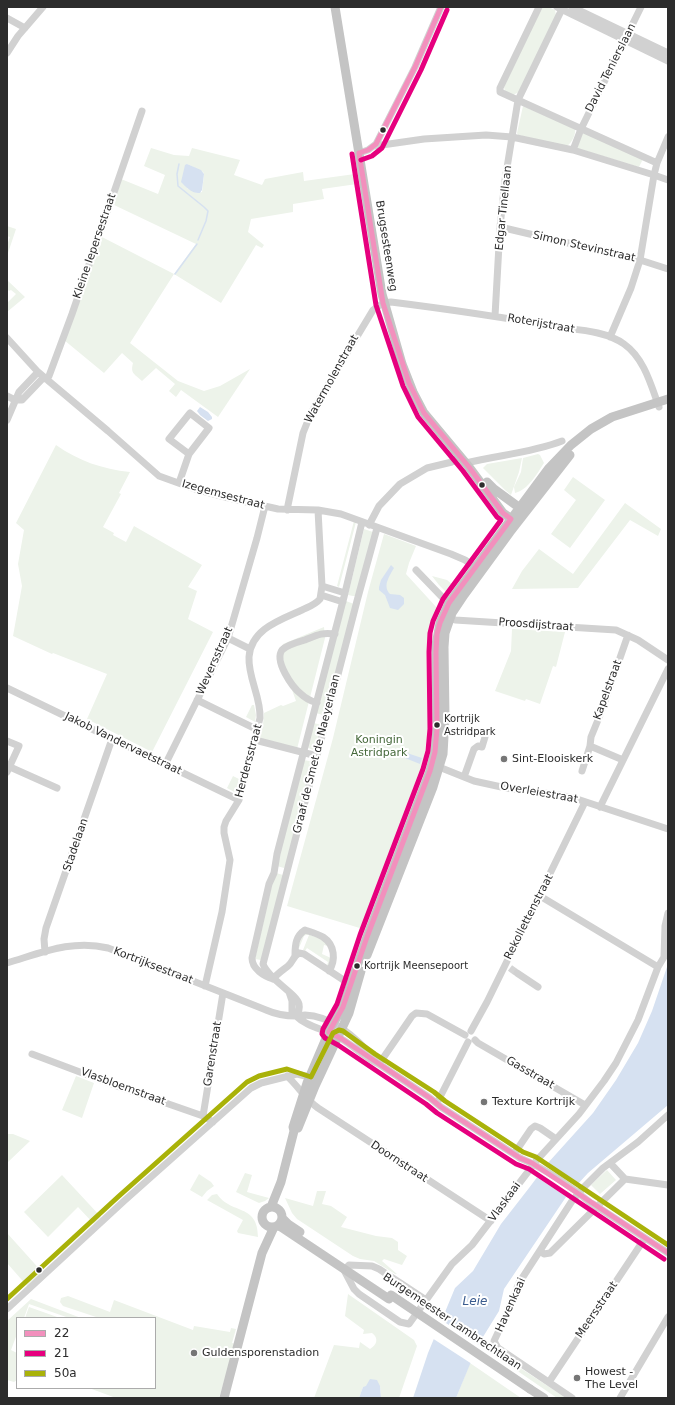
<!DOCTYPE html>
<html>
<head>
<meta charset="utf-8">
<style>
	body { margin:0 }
	#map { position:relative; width:675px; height:1405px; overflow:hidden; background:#fff; font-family:"DejaVu Sans",sans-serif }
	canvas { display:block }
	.frame { position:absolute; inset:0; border:8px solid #2c2c2c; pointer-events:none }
	.legend { position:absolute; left:16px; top:1317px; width:140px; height:72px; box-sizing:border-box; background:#fff; border:1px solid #ababab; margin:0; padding:5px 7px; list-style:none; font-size:12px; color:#2c2c2c }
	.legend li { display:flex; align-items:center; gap:8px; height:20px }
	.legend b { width:20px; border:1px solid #ababab }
</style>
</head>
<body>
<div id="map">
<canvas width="675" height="1405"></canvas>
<div class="frame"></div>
<ul class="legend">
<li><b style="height:5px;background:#f290bd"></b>22</li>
<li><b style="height:5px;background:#e6007e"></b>21</li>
<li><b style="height:5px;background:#a9b209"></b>50a</li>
</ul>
</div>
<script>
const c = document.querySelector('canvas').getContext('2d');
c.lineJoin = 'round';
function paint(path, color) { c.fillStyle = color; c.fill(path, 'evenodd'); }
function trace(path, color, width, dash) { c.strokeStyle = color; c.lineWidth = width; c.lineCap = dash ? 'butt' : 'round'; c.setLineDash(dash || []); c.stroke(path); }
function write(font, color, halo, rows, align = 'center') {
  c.font = font + ' "DejaVu Sans",sans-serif'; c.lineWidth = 4; c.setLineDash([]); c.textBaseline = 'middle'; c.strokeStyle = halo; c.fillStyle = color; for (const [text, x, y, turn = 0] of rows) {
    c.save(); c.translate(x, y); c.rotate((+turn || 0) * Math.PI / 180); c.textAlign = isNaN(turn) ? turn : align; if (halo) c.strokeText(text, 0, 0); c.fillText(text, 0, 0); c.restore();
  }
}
const green = new Path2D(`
	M542,7H548L555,10L556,15L519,92L513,95L505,92L504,87Z
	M523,106L575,129C576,134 572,143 567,146L518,135L517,133Z
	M582,131L643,159L639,167L576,148Z
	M151,148L174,155L189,156L192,148L240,160L234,175L262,185L265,179L303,172L304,181L355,174L357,184L322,189L324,199L293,204V212L251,219L248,232L264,245L262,248L256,245L221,303L174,274L130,343L178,381L204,391L220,386L250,369L218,417L181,390L176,397L169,391L175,384L156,368L142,381C135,374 130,374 133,363L122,353L104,373L64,340L100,236L174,274L196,244L112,204L121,179L158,194L165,175L144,166ZM187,164L203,172L204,174L202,192L197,193L187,188Z
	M7,226L16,229L7,256V245L10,237L7,236Z
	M7,280L25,297L7,312V303L16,294L11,290L9,291L7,289Z
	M56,445C79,461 102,469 130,472L119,493L121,494L103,527L114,533L113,535L126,542L134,526L202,565L188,587L197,591L188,619L213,632L152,752L87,719L107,674L53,653L52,654L13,636L22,586L18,564L24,530L16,523Z
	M538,454L540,455L544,463C537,474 528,490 515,493L514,487L521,472L523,458Z
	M522,458L519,472L511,495L505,490L483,468L487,464Z
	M573,477L605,500L570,548L551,534L576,500L564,490Z
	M625,503L661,529L658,536L630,520L578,588L512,589L522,571L539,549L573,574Z
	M354,521L356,522L339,587L337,586Z
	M364,529L373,532L356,596H353L348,595Z
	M384,534L416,546L409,563L406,574L438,609L432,627L428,657V730L424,758L363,929L287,906L333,738L368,592Z
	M432,576L447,580L453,585L447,593L439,585Z
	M346,601L354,604L326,716L316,713Z
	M324,627L325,638L297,749L260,738L259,736L261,725H263L264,713L281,705L283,706L296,701L287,676L281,649L283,644Z
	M512,629L565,632L556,667L553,666L540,704L526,699L525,701L495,691L511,651Z
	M252,705H254L256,715L255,722L246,717Z
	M313,723L323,725L315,750C313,750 309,749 308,747Z
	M304,760L314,762L286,867L284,868L277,866Z
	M233,776L239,779L236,793L227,788Z
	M276,873L283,875L261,960L255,959L274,876Z
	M304,933L325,940L328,946L324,945L322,954L331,958L328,966L327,965L328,962L307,948L305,951L303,950L309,935H306L304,936L299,948H297Z
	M76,1076L94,1083L82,1118L62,1110Z
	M7,1134H13L30,1141L7,1163Z
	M607,1170L616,1180L600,1194L591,1185Z
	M245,1173L252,1175L247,1192L269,1198L265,1201L259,1203L236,1192Z
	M199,1174L211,1182L214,1186L207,1191L202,1197L190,1190Z
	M62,1175L101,1217L94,1224L78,1207L48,1237L24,1212Z
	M317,1191H326L322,1204L331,1206L347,1217L341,1227L376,1236L392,1238L398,1242V1250L407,1256L402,1265L384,1259L382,1261L397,1274H395L374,1261L360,1259L353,1256L297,1219L292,1213L285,1198L313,1206Z
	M217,1194C231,1215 258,1203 258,1237L238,1233L237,1231L243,1220L207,1200L212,1195Z
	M7,1233L43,1273L28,1287L7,1263Z
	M348,1294L414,1340L417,1346L399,1398H381L380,1386L363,1387L359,1398H314L334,1345L359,1348L360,1342L370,1349C377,1345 379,1338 372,1333L363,1334L364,1330L345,1316Z
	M68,1296L110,1312L114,1300L193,1330L194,1326L230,1332L231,1328L236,1329L232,1343L235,1344L219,1398H116L89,1388H155V1318H99L63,1306L60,1302L61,1298Z
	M31,1299L81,1318H69L29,1304L24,1318H17V1334L11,1350L17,1353V1380L14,1382L7,1380V1321Z
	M29,1307L60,1318H25Z
	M502,1356L566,1398H557L500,1359Z
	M470,1363L521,1398H456Z`);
const water = new Path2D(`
	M187,164L201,170L204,174L202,190L200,193C192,194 186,187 181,182L185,165Z
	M200,407L208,412L212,417V419L208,421L200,415L197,411Z
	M391,565L394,568C390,575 382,586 390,594L400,595L404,598V604L398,610L390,608L385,595L379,590V587L381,580Z
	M399,748L401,749V751L422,758L420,764L405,758L395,756L396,753H399L397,752Z
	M668,964V1105L588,1173L566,1197L504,1289L499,1311L478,1345L456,1398H413L428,1353L455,1288L473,1271L501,1224L529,1188L547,1164L593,1113L616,1080L638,1043L652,1011Z
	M370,1379L377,1380L380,1386L381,1398H359L363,1387L366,1386Z`);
const pier = new Path2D(`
	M545,1165L578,1186L568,1198L535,1176Z
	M440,1319L480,1346L472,1364L432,1338Z`);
const stream = new Path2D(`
	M179,164L177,174L178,186L204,207L208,211L206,221L198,240
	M175,274L197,244`);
const minorTunnel = new Path2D(`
	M510,968L517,973`);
const minor = new Path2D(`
	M539,7L500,88V92L657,163
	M557,7L668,61
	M572,7L668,53
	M7,18L25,28
	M7,53L18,36L43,7
	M375,146L424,139L486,135L512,137L573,150L654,175L668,180
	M573,150L581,129L641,7
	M359,153L368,150L376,144L415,67L441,7
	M500,227L640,260L668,269
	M495,316L500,227L505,180L518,100L563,7
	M610,337L631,288L640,260L654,175L657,163L668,137
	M7,338L38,372L108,431L159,476L195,489L229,498L278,509L318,510L341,514L451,554L465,560L478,569
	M46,379L49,376L72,314L142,111
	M7,396L15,400H22L44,377
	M7,420L19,392L38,372
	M466,463C498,455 531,453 562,441
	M179,483L189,454L209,428L190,413L169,439L189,454
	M287,510L303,433L311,413L373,310L383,303L391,302C447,309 502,317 557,327C579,330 606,331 624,344C644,358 651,385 659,407
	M369,525L379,506L400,484L427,468L452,462L460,456
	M416,570L443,598L452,605
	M322,586L345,593
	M321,595L343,602
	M446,615L455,620L616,630L638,640L668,660
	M228,638L250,649
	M7,688L239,800
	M197,700L258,730
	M317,703C311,701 305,698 301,694C292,687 274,661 282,650C287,645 298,642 305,640C317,635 322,632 335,634
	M255,740L317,756
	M7,741L19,746L7,772
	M590,746L591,737L600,715L628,635
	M165,765L228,638L257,538L265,506
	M434,765L474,781L506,788L559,795L577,799L668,829
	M10,767L57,788
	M582,771L590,746L623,760
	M464,777L474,749L478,746L482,747L485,737
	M600,807L668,669
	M540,896L658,967
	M45,952L44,939L46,928L112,739
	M295,955C295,944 296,936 305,930C311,932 318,934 323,937C335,945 336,960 329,971
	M7,963C41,953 72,939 108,948C161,968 213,989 266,1010C275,1014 286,1016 296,1016C299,1016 302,1015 305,1015C335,1016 361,1042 379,1064
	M517,973L538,987
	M273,979C264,976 252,969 252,958L269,884L274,873L277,854L344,597L362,522
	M273,979C278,973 283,970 288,966C293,962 293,956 299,953L304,954L345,981L351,983
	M205,986L222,912L230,860L224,833V827L226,821L239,800L260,718C261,697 248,678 249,657C251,629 280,620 302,610C308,607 315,605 320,599L322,586L318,510
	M289,992L292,1001V1016
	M296,1016C299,1012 300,1009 299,1004C296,993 269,980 263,964L357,601L377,528
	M296,1016C308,1028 326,1029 340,1038C354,1046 364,1057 379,1064L430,1098L441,1107L520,1158
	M471,1031L487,1002L585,802
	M475,1040L478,1043L585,1105
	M32,1054L117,1086L203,1116L213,1122
	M379,1064L412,1016L416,1013L427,1014L465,1035
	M287,1076C299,1087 305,1099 318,1108L491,1221
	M437,1103L468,1042
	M203,1116L223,993
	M514,1154L531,1129L535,1126L540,1128L556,1139
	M610,1163L625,1179L668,1185
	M593,1204L668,1253
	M540,1251L544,1254L550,1253L625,1179
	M348,1266L349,1265L372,1266L379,1269L426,1300
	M344,1270L354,1289L359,1294L400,1322L409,1324L452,1264L472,1245L537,1160L579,1114L604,1081L616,1063L638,1020L658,967L664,957L665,926L668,913
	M7,1309L124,1201L251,1088L261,1083L297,1074L314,1078
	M549,1382L645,1238
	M572,1398L498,1348L494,1341L503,1322L519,1283L572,1201L583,1188L603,1168L638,1142L668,1115
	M620,1398L668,1317`);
const major = new Path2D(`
	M335,7L382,294L402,364L413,392L424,413L469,467L503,513L516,522
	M487,482L494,489L524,511
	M367,955L433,787L443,754L445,718L444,647L445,633L452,613L464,595L510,532L570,455
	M298,1128L315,1086L349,1013L361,971
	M262 1217a10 10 0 1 1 20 0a10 10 0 1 1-20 0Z
	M271,1207L281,1182L294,1131L293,1127L307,1083L330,1029L343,1007L367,937L430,771L435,752L437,729L436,645L440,623L449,603L549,468L571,445L591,429L612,417L668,399
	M282,1218L288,1224L300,1232
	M277,1226L281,1227L389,1299
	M530,1389L544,1398
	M224,1398L262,1253L274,1227`);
const minorBridge = new Path2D(`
	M520,1158C544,1168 572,1187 592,1204`);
const majorBridge = new Path2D(`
	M391,1295L530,1389`);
const bus1 = new Path2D(`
	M359,153L383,303L409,383L424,413L469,467L503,513L511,519L449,603L440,623L437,634L436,652L437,729L435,752L430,771L367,937L343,1007L329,1032L342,1039L430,1098L441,1107L520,1158L532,1163L668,1253
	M359,153L368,150L376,144L415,67L441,7`);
const bus2 = new Path2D(`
	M352,154L376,305L403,386L418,417L463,471L497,517L501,520L443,599L433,621L430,633L429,652L430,729L428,751L423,769L360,935L337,1004L323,1029L322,1034L325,1038L338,1045L426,1104L437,1113L516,1164L529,1169L664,1259
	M361,160L372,156L382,148L421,70L447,10`);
const bus3 = new Path2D(`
	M7,1299L119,1196L247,1082L259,1076L287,1069L311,1077L333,1033L339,1030L343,1031L375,1054L434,1092L445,1101L523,1152L536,1157L668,1245`);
const markers = [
	[383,130,3.5,"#2c2c2c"],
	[482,485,3.5,"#2c2c2c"],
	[437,725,3.5,"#2c2c2c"],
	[504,759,4,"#767676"],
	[357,966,3.5,"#2c2c2c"],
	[484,1102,4,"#767676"],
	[39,1270,3.5,"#2c2c2c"],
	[194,1353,4,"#767676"],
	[577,1378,4,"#767676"]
];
const busNames = [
	["Kortrijk",444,719],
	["Astridpark",444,732],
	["Kortrijk Meensepoort",364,966]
];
const streetNames = [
	["David Tenierslaan",611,68,-63],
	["Edgar Tinellaan",504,208,-84],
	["Kleine Iepersestraat",95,246,-71],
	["Brugsesteenweg",386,246,81],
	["Simon Stevinstraat",584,247,13],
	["Roterijstraat",541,324,10],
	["Watermolenstraat",332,379,-61],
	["Izegemsestraat",223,495,15],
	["Proosdijstraat",536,625,4],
	["Weversstraat",215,661,-66],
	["Kapelstraat",608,690,-70],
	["Jakob Vandervaetstraat",123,744,26],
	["Graaf de Smet de Naeyerlaan",317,754,-76],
	["Herdersstraat",249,761,-75],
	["Overleiestraat",539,793,10],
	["Stadelaan",76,845,-71],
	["Rekollettenstraat",529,917,-63],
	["Kortrijksestraat",153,966,21],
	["Garenstraat",213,1054,-81],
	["Gasstraat",530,1073,30],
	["Vlasbloemstraat",123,1087,20],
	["Doornstraat",399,1162,33],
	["Vlaskaai",505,1202,-54],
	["Havenkaai",511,1305,-66],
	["Meersstraat",597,1310,-56],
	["Burgemeester Lambrechtlaan",452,1322,34]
];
const parkNames = [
	["Koningin",379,740],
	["Astridpark",379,753]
];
const poiNames = [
	["Sint-Elooiskerk",512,759],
	["Texture Kortrijk",492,1102],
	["Guldensporenstadion",202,1353],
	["Howest -",585,1372],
	["The Level",585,1385]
];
const waterNames = [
	["Leie",475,1302]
];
paint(green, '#edf3ea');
paint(water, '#d6e1f1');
paint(pier, '#fff');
trace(stream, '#d6e1f1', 1.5);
trace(minorTunnel, '#d5d5d5', 7, [7, 3.5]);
trace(minor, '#d1d1d1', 7);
trace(major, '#c4c4c4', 9);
trace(minorBridge, '#d1d1d1', 7);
trace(majorBridge, '#c4c4c4', 9);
trace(bus1, '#f290bd', 5);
trace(bus2, '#e6007e', 5);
trace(bus3, '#a9b209', 5);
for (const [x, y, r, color] of markers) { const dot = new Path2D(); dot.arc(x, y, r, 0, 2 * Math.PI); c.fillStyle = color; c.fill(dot); trace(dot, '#fff', 1.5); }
write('10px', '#2c2c2c', '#fff', busNames, 'left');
write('11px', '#2c2c2c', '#fff', streetNames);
write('11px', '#45683a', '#fff', parkNames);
write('11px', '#2c2c2c', '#fff', poiNames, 'left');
write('italic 12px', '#3a5b8e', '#fff', waterNames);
</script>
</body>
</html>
